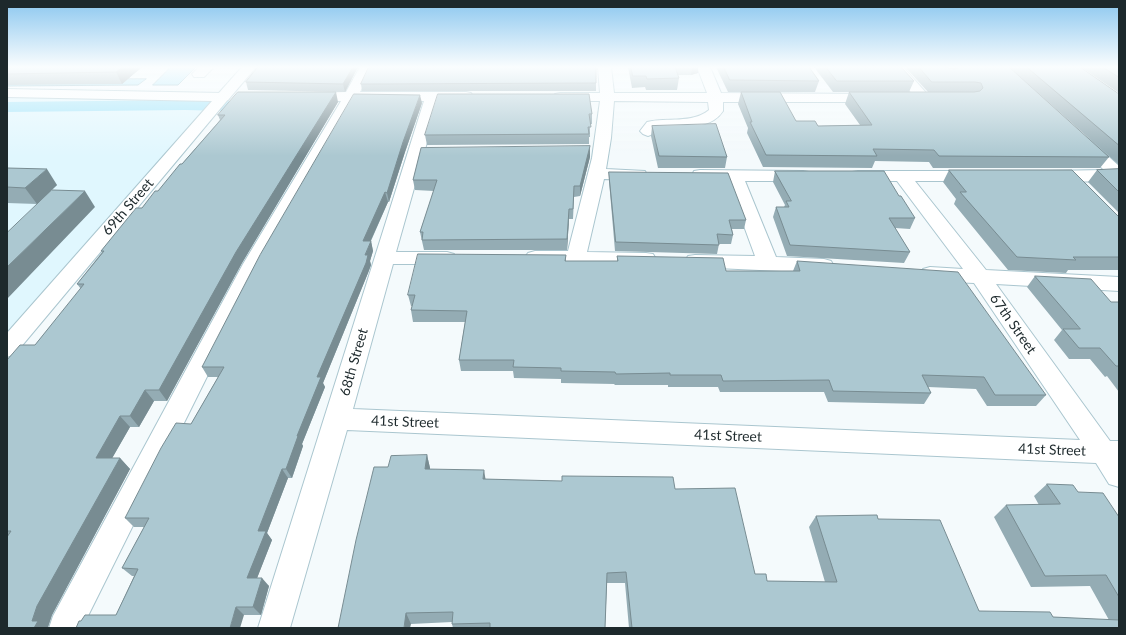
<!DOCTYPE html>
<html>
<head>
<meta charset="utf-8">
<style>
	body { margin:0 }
	#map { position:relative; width:1126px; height:635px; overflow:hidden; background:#f4fafc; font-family:Lato,sans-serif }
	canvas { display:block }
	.frame { position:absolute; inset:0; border:8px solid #1d292c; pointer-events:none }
</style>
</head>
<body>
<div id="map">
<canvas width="1126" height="635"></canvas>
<div class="frame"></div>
</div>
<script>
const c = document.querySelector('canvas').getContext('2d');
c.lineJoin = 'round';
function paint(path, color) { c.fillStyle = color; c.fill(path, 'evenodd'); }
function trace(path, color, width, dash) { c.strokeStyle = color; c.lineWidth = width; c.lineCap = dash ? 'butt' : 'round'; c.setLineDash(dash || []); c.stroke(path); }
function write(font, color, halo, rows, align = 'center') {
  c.font = font + ' Lato,sans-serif'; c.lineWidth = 3.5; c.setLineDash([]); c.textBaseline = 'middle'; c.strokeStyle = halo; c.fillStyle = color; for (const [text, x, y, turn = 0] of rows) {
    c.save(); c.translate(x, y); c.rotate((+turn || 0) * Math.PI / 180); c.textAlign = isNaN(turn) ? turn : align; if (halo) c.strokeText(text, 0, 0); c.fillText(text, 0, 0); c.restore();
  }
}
const built = new Path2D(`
	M221,96L7,339V98Z`);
const water = new Path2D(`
	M171,67H196L178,85H153Z
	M146,79L138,85L7,86V80Z`);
const canal = new Path2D(`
	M185,100L262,102L268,103L271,107L268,111L262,112L185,110L7,112V102Z`);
const street = new Path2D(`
	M199,67H214L204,77H194L192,74Z
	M360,67H373L360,92H466L471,93L473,96L471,99L439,100L396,252H447L454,254L457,258L454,262L447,264H393L353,409L1080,440L974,283L930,281L923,279L920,274L923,269L930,267L963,269L897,181H858L852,180L850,176L852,172L858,171H975L981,172L983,176L981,180L975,181H915L986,270L1119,277V291L996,284L1110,441H1119V487L1109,484L1096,463L347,430L290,628H258L424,101H355L263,264L82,628H49L53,616L243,264L341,101H306L301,100L299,97L301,94L306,93L346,92Z
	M598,67H611L614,93H707L697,67H710L721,93L876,94L881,95L883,98L881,101L876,102H723V111C709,132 679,126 657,128L653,134L648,136L643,134L640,131L647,122C667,117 692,124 709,110L708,102L614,101L611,138L606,169L645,171L647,175L645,179L639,180L604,179L587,252L646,253L653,254L656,259L653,264L646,265L535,263L528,261L525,257L528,253L535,251H568L592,158L600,101H560L555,100L553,97L555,94L560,93H600Z
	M890,67H903L928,95L930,98L928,101L923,102L918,101Z
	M1083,137L1089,139L1119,166V176C1109,184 1063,181 1048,181L1042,180L1040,176L1042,172L1048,171L1104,170L1075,142L1077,139Z
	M700,170L803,171L809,172L811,176L809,180L803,181H745L776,257L824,259L831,261L834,266L831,271L824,273L695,267L688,266L685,261L688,256L695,255L755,256L727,180L694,179L692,175L694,171Z`);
const secondary = new Path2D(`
	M242,67H256L228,100L223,101L218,100L216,97L218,94Z`);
const primary = new Path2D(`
	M7,89L223,93L228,94L230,97L15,354L7,357V333L212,101L7,97Z`);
const wall = new Path2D(`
	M7,67H142L122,84L7,85Z
	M258,67H358L345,92L248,90L246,82Z
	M628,67H698V73L691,75H678L679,78L677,90H646L645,87L632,88Z
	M716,67H809L819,81L815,92H728Z
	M814,67H901L914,81L909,92H928L906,68L907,67H945L950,68V67H1009L1109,157L1100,168H933L929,162L875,161L872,168L763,167L747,133L748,128L738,104L741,92L796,121L818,126L860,125L845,104L849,92H833Z
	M1009,67H1080L1119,94V165Z
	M1081,67H1119V93Z
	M596,83V91H362L361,84Z
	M338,102L242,263L167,401H154L139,427H130L112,458H120L130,469L52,615L48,627L7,628V360L35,345L81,289L77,284L102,252L101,251L158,191L182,164L220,120L218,115Z
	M422,103L405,152L389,202H388L371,241L373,251L370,261L371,265L368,273L323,383L325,387L302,444L303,446L292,478H288L267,533L272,540L257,578L269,586L261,615H116L134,576H132L122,568L144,527H134L125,518L191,424L218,377H208L202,367Z
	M592,114V124H590V137H589V144L427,145L425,135Z
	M652,126L727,157L725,168H658L651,136Z
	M590,146V157L580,196L574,197L573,219H569L567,250H424L420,232L434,191L415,190L413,180Z
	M7,168L57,185L37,204L7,203Z
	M1119,169V213L1088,182L1097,170Z
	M949,170L1119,217V270H1068L1066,273L1008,270L954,204L956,199L943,182Z
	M775,171L899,196L915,218L910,229L895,228L910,252L904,263L787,256L773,217L776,207H784L785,205L773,182Z
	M609,172L746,220L744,229H732L733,235L731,244H719L717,254L615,251L609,181Z
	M566,255V261H617V256L726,271H793L797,261L1046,395L1036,406H987L976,389L928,387L931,393L924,404L828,402L824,392H720L718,387H668V385H615L614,384L561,383V379L514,378L513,371H461L459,360L465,322H413L411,310L412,306H411L408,295Z
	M1035,276L1111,302H1119V392L1107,376L1105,377L1090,359H1069L1054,340L1062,330L1027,287Z
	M427,455L430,468V469L486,479L675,489L755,574L767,581L825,582L809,527L816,516L878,519L979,611L1053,617L1109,620L1090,586L1031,587L994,517L1006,505H1039L1034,496L1047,484L1078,492L1119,517V628H629L625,583H607L605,628H453L452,624V622L411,624L338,628L388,467Z`);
const shadedWall = new Path2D(`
	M123,67H142L122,84L116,72Z
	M353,67H358L345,92L343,84Z
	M692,67H698V73L691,75Z
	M336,92L338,102L242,263L167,401L159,390L236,252Z
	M420,95L422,103L405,152L389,202L387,193L403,142Z
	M590,146V157L580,196V186Z
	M47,169L57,185L37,204L25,188Z
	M85,191L95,207L7,299V267Z
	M385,192L388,202L366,251L363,241Z
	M569,209V219L567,250V239Z
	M371,241L373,251L370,261L371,265L368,273L323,383L325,387L302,444L303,446L292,478L286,469L297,436L317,377Z
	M145,390L154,401L139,427L130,416Z
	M120,416L130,427L106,469L96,458Z
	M427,455L430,468L428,481L425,469Z
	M120,458L130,469L52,615L48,627L49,628H34L32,621L37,606Z
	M282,469L288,478L267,533L272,540L254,586L247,578L258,531Z
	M484,470L486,482L483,479Z
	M262,578L269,586L261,615L253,607Z
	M236,607L244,615L240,628H230Z
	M406,613L411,624L410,628H404Z`);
const building = new Path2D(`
	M7,67H123L116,72L7,74Z
	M258,67H353L343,84L246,82Z
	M369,67H596V83L361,84Z
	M631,67H675L679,78L647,79L646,76H633Z
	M724,67H809L819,81L730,80Z
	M826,67H901L914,81H837Z
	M919,67H945L954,69L958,68L959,67H1009L1109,157L939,156L934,150L873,149L877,156L766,155L750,122H752L741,92H780L796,121H815L818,126L872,125L849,92H974L980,91L983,88L981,83L975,82H932Z
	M1027,67H1080L1119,94V145Z
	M1103,67H1119V77Z
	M238,92H336L236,252L159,390H145L130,416H120L96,458H120L37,606L32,621H38L34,628H7V537L11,531H7V360L20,345H35L84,284H77L104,251H101L136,208H142L155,191H158L180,164H182L225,115H218Z
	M354,94L420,95L403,142L387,193L385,192L363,241H371L365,255H368L366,263L317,377H321L297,436H298L286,469H282L258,531H266L247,578H262L253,607H236L230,628H76L79,621H81L85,615H116L138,569L122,568L149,518H125L161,448L176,423L191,424L224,367H202L260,255Z
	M438,94H589L592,114H589L591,127H588L589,134L425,135Z
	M716,124L727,157L659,156L652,126Z
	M590,146L580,186H574L573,209H569L567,239L422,240L423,232H420L437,180H413L421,148Z
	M7,168L47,169L25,188L7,187Z
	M1119,169V192L1097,170Z
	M949,170H1072L1119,217V257H1073L1076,260L1017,257L960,192H966Z
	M775,171H884L899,196H901L915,218H889L910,252L790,245L776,207H789L786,201H791Z
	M609,172L728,173L746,220H729L733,235L717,234L719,245L616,242Z
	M52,190L85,191L7,267V233Z
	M418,254L566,255L565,261H618L617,256L723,258L726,271H800L797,261L958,272L1046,395H995L984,377L922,375L931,393L833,391L829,380L723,381L721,375H670V373L616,374L615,372L561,371V368L513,367L514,360H459L467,311L411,310L415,295H408Z
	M1035,276L1091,279L1111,302H1119V367L1118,366H1116L1100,348H1079L1063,329H1080Z
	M427,455L425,469L484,470L483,479L562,481V476L673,477L675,489L735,488L755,574H766L767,581L837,582L816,516L877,515L878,519L940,520L979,611L1050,612L1053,617L1119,620V628H632L626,572L607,573L605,628H490V623L452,624L453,612L406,613L404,628H338L356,540L374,467H388L391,456Z
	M1047,484L1073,485L1078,492L1103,493L1119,517V597L1106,575L1045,576L1006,505L1060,504Z`);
const streetNames = [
	["69th Street",128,207,-49],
	["67th Street",1013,324,55],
	["68th Street",354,362,-74],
	["41st Street",405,422,2],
	["41st Street",728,436,2],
	["41st Street",1052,450,2]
];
paint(built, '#e0f7fe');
paint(water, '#a0e4fa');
trace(water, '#79acbc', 1);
paint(canal, '#a0e4fa');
trace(street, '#aac6cf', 2);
trace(secondary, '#aac6cf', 2);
trace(primary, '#aac6cf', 2);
paint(street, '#fff');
paint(secondary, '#fff');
paint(primary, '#fff');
paint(wall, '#94acb4');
paint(shadedWall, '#788c92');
paint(building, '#acc8d1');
trace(building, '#788c92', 1);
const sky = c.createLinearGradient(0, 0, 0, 156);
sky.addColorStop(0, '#8bc7ef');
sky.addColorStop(0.43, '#fafdfe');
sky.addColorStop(1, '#fafdfe00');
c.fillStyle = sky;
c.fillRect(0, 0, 1126, 156);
write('14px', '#1d292c', '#fff', streetNames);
</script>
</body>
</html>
